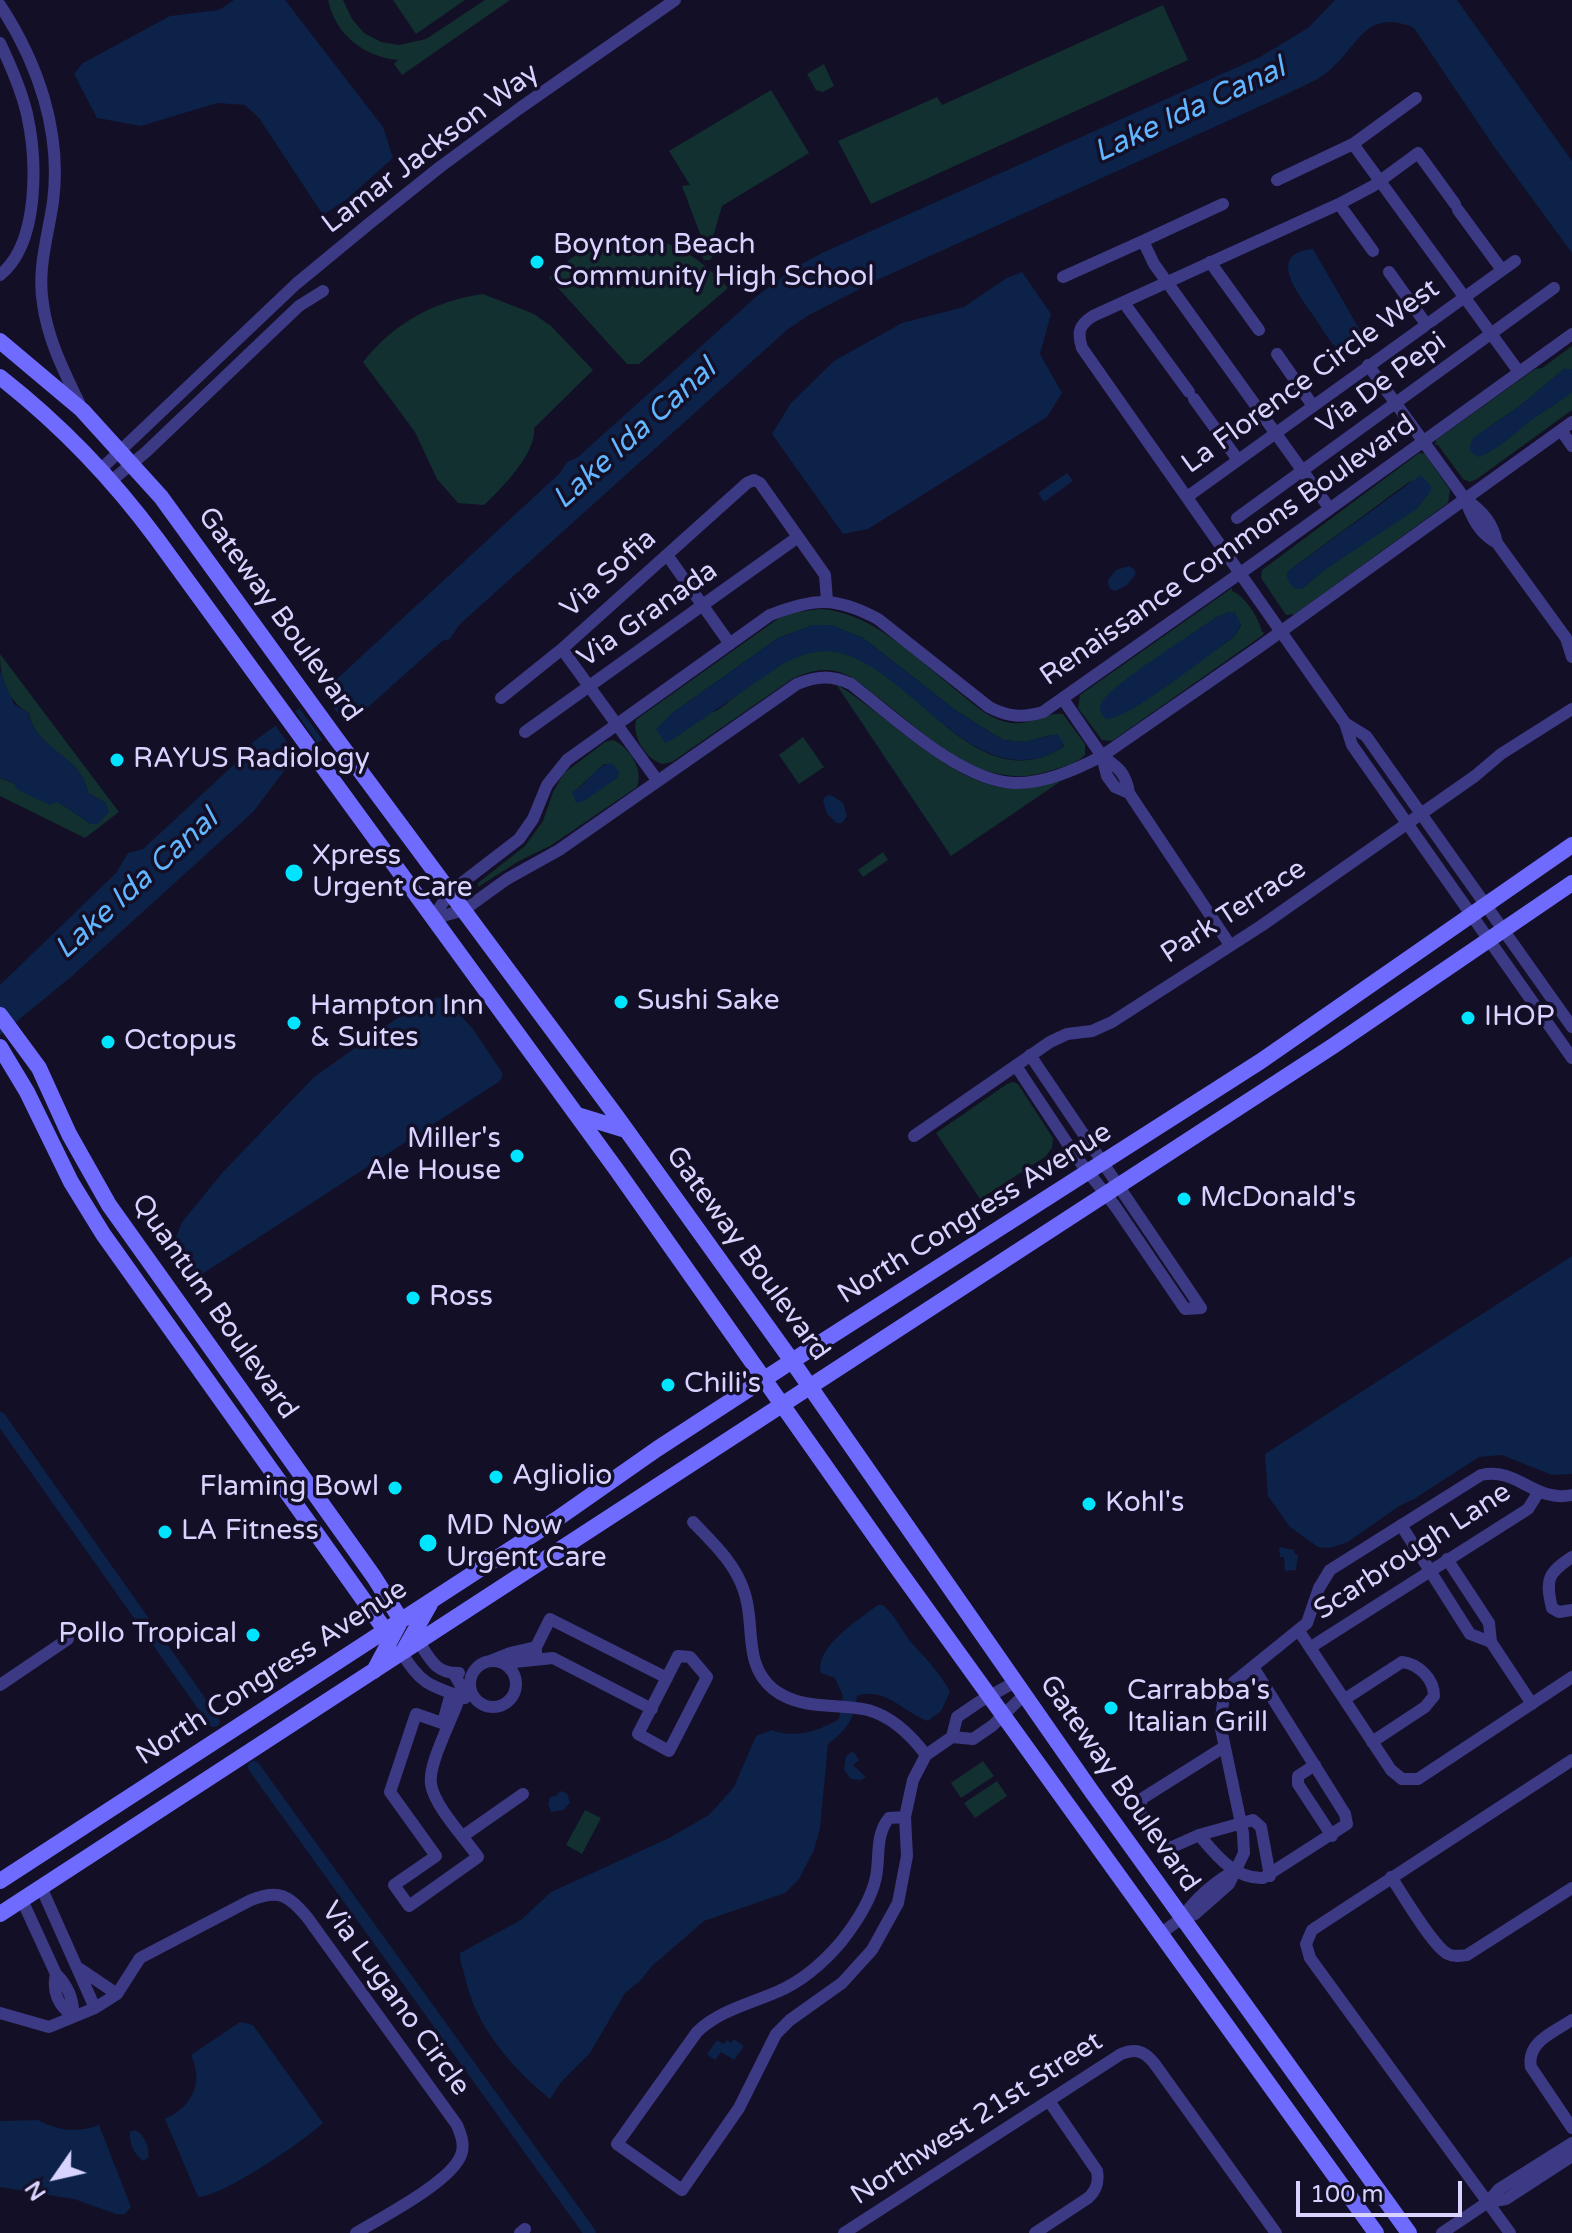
<!DOCTYPE html>
<html>
<head>
<meta charset="utf-8">
<style>
	body { margin:0 }
	#map { position:relative; width:1572px; height:2233px; overflow:hidden; background:#130f26; font-family:"Varela Round",sans-serif }
	canvas { display:block }
	.north { position:absolute; left:16px; top:2137px; width:80px; height:80px; -webkit-text-stroke:6px #130f26; paint-order:stroke; rotate:236deg; font-size:22px; font-weight:700; line-height:32px; text-align:center; color:#d9d4ff }
	.north::after { content:''; display:block; margin:auto; width:28px; height:36px; background:#d9d4ff; clip-path:polygon(50% 0,100% 100%,50% 72%,0 100%) }
	.scale { position:absolute; left:1296px; top:2181px; width:166px; height:36px; box-sizing:border-box; border:4px solid #d9d4ff; border-top:0; padding-left:10px; font-size:24px; line-height:28px; white-space:nowrap; color:#d9d4ff; -webkit-text-stroke:6px #130f26; paint-order:stroke }
</style>
</head>
<body>
<div id="map">
<canvas width="1572" height="2233"></canvas>
<div class="north">N</div>
<div class="scale">100 m</div>
</div>
<script>
const c = document.querySelector('canvas').getContext('2d');
c.lineJoin = 'round';
function paint(path, color) { c.fillStyle = color; c.fill(path, 'evenodd'); }
function trace(path, color, width, dash) { c.strokeStyle = color; c.lineWidth = width; c.lineCap = dash ? 'butt' : 'round'; c.setLineDash(dash || []); c.stroke(path); }
function write(font, color, halo, rows, align = 'center') {
  c.font = font + ' "Varela Round",sans-serif'; c.lineWidth = 7; c.setLineDash([]); c.textBaseline = 'middle'; c.strokeStyle = halo; c.fillStyle = color; for (const [text, x, y, turn = 0] of rows) {
    c.save(); c.translate(x, y); c.rotate((+turn || 0) * Math.PI / 180); c.textAlign = isNaN(turn) ? turn : align; if (halo) c.strokeText(text, 0, 0); c.fillText(text, 0, 0); c.restore();
  }
}
const green = new Path2D(`
	M328,0H343L352,19L364,33L381,42L399,45L426,39L485,0H510L402,75L394,64L398,60C364,57 335,34 328,0Z
	M393,0H465L416,34Z
	M1163,5L1188,60L871,204L838,141L937,97L942,105Z
	M824,64L834,86L823,92L816,90L807,74Z
	M771,90L809,153L722,206L710,247L713,256L710,260H704L701,255L705,247L682,186L690,185L669,151Z
	M633,236C674,239 701,259 728,288L639,364H627L549,278C572,253 598,240 633,236Z
	M483,294L534,314L551,326L593,370L534,428C537,453 501,489 484,505L458,503L437,479L415,432L363,362C394,323 434,301 483,294Z
	M1572,346V369H1564L1521,405L1489,427L1540,414L1572,392V410L1477,479L1470,482L1463,479L1438,445H1435L1436,440L1535,369L1542,368Z
	M1419,453L1425,454L1450,490L1448,503L1295,614L1286,615L1261,578L1262,570ZM1413,479L1325,569L1302,589L1287,572Z
	M1232,588V591C1245,596 1259,618 1262,632H1264L1263,635L1112,741L1102,740L1078,708L1080,695ZM1229,612H1234L1241,625L1234,637L1135,707L1124,682L1215,618Z
	M820,609C874,612 920,662 961,694C972,703 984,714 997,719C1027,732 1042,711 1063,714L1085,744V755C1075,765 1059,768 1046,772C981,792 927,735 880,699C867,689 854,676 839,672C822,667 807,672 792,679L672,762L662,764C646,759 632,737 636,720L641,716L779,618L791,613ZM813,625H831L863,638L958,712L1003,740L1025,742L1052,735L1064,745L1062,748C975,800 917,673 842,653C801,642 764,676 733,698C728,702 720,710 713,712C702,716 683,713 671,714L778,638Z
	M0,654L119,812L85,838L0,796V778L58,802L91,824L106,803L88,793C83,756 34,749 29,713C7,701 0,678 0,654Z
	M836,684C886,714 949,782 1006,788C1025,790 1043,785 1061,781L951,856Z
	M803,737L824,767L799,784L779,755Z
	M613,740C629,747 644,769 637,787L550,846L519,861L478,887V883L525,846L543,821L553,792L564,773L605,742ZM604,764L613,765L619,772L617,778L580,802L575,791Z
	M883,852L888,860L863,877L858,870Z
	M1013,1082L1018,1084L1053,1138L1052,1148L1045,1157L980,1199L936,1133L1007,1084Z
	M983,1761L994,1776L961,1798L951,1783Z
	M997,1781L1007,1796L975,1818L964,1803Z
	M585,1810L601,1818L582,1854L566,1845Z`);
const water = new Path2D(`
	M234,0H285L383,127L393,158L346,200L323,215L259,118L245,105L217,103L141,126L97,118L74,74L83,63L170,16L219,10Z
	M1335,0H1457L1572,161V253L1495,148L1414,28C1368,8 1360,42 1332,68C1320,80 1302,86 1287,94L875,281L809,315L788,329L459,625L450,639L442,641L367,708L290,763L253,812L71,977L0,1035V985L116,873L128,853L143,849L238,761L253,742L326,689L560,473L567,462L578,457L757,296L793,269L822,253L1260,57L1308,28Z
	M1313,249L1361,332L1352,342L1339,351C1329,341 1321,327 1313,315C1299,295 1265,253 1313,249Z
	M1022,272L1051,314L1040,354L1062,393L1047,417L868,529L843,534L772,434L791,403L834,361L902,323L964,307L1005,279Z
	M1564,369H1572V392C1563,401 1551,406 1540,414C1519,428 1502,449 1478,457L1473,454L1469,448L1473,438L1521,405Z
	M1067,473L1073,481L1044,502L1038,493Z
	M1421,475L1431,486V491L1417,509L1326,569L1302,589H1296C1290,584 1286,580 1287,572Z
	M1129,566L1134,569L1136,574L1127,585L1115,591L1109,588L1108,580L1116,570Z
	M1229,612H1234L1241,624L1234,637C1210,653 1129,720 1106,719C1100,713 1098,709 1102,702C1112,684 1194,633 1215,618Z
	M813,625H831L863,638L958,712L1003,740L1025,742L1057,734L1063,741L1062,748C978,798 917,677 844,654C823,647 802,654 784,663L672,740L665,743L656,729L671,714L778,638Z
	M0,671L14,704L29,713C33,748 83,755 88,793L106,803L109,812L98,824H91L58,802L50,805L18,790L13,783L0,778Z
	M612,763L619,772L617,778L584,801L576,803L572,792C588,785 595,765 612,763Z
	M831,795L843,803L847,816L842,823H837L827,814L823,800L826,796Z
	M444,997L473,1029L503,1074L500,1081L196,1278L181,1276L168,1257L182,1222L223,1172L314,1077L423,1000Z
	M1572,1256V1474L1552,1475L1502,1455L1479,1457L1414,1499L1399,1506L1348,1542L1330,1548L1318,1547L1290,1527L1268,1496L1265,1454Z
	M1279,1547L1294,1550L1295,1554L1298,1555L1296,1570L1285,1571L1284,1557H1280Z
	M878,1605H883C895,1615 900,1628 910,1641C925,1658 939,1671 950,1692L941,1711L928,1721C904,1713 885,1686 857,1696C853,1720 848,1729 828,1744L820,1828L814,1850L799,1879L785,1893L704,1921L652,1966L640,1981L625,1993L590,2053L561,2082L550,2099C512,2068 475,2026 465,1977C463,1968 459,1961 460,1953L521,1920L551,1892L669,1838L709,1815L734,1787L756,1736L772,1730C794,1739 819,1731 839,1719L843,1696L835,1678L821,1673C814,1648 859,1619 878,1605Z
	M853,1751L859,1760L853,1765L866,1777L861,1780L851,1779L844,1770L846,1756Z
	M560,1791L567,1793L570,1803L563,1810L551,1812L548,1804L550,1797L556,1796Z
	M240,2022L253,2025L323,2123C304,2141 222,2197 198,2197L165,2119C192,2107 204,2083 191,2055Z
	M734,2039L744,2046L734,2060L721,2052L715,2060L707,2054L717,2040L724,2044L727,2040L731,2043Z
	M38,2120C58,2131 77,2133 99,2125L131,2207L125,2214H116L74,2199L0,2187V2121Z
	M135,2130C145,2135 150,2148 148,2158L143,2161C134,2154 129,2143 130,2132Z`);
const pier = new Path2D(`
	M320,688L347,727L325,743L297,705Z
	M293,708L320,747L300,761L273,722Z`);
const canal = new Path2D(`
	M0,1418L214,1721
	M254,1767L590,2233`);
const street = new Path2D(`
	M0,5C38,63 62,132 53,202C48,236 37,269 43,304C48,341 65,373 81,407
	M0,43C11,66 21,89 27,114C37,159 40,243 0,275
	M1353,144L1519,372
	M1277,180L1353,144L1416,98
	M1339,204L1373,251
	M1455,204L1418,153L1373,186L1339,204L1093,316C1079,325 1077,332 1082,348L1345,723L1352,745L1572,1058
	M1458,210L1502,270
	M1143,241L1223,204
	M1210,262L1259,330
	M1389,272L1426,324
	M1063,277L1143,241L1154,264L1330,509
	M1124,303L1189,392
	M1277,354L1313,406
	M1368,365L1465,499C1472,518 1479,533 1497,543
	M1194,399L1238,460
	M1561,430L1572,446
	M101,469L296,284L370,223L440,167L520,108L675,0
	M111,481L146,452L299,306L323,291
	M1187,497L1515,261
	M1467,500C1483,512 1493,523 1497,543L1566,638L1572,657
	M1237,518L1554,288
	M667,555L730,644
	M562,649L657,780
	M501,698L562,649L747,483L754,480L760,483L825,575L827,601
	M1063,699L1102,756L1107,776L1115,787L1129,793
	M1345,723L1366,736L1572,1027
	M525,732L798,537
	M1102,756C1118,767 1126,773 1129,793L1230,945
	M432,919L450,892L519,839L533,819L547,785L567,760L770,615C814,598 835,596 878,619L989,707C1008,717 1023,718 1043,712L1256,562L1572,334
	M432,919L464,910L507,879L559,850L797,684C817,676 831,675 851,684C894,717 959,780 1013,783C1044,784 1075,770 1102,756L1258,648L1572,422
	M1016,1066L1077,1158L1115,1206L1185,1309L1201,1308L1030,1055
	M914,1136L1050,1042L1067,1034L1092,1031L1112,1022L1261,926L1475,776L1501,754L1572,709
	M693,1522C713,1543 735,1563 744,1591C756,1624 742,1663 773,1689C801,1711 837,1703 868,1710C893,1717 911,1735 926,1755
	M1401,1525L1470,1634L1491,1642
	M1572,1557C1548,1573 1545,1579 1552,1608L1559,1612L1572,1610
	M1447,1559L1489,1623L1491,1642L1532,1704
	M1299,1631L1391,1770L1402,1779H1418L1572,1677
	M419,1642C430,1659 436,1674 459,1673
	M1311,1647L1528,1509L1538,1493
	M402,1653C421,1685 431,1686 465,1698
	M678,1656L690,1657L707,1677L669,1751L638,1734Z
	M536,1658V1647L550,1619L667,1678
	M490,1661L510,1653L536,1647
	M470 1684a23 23 0 1 1 46 0a23 23 0 1 1-46 0Z
	M510,1669L514,1662L553,1658L652,1709
	M0,1685L68,1639
	M1345,1699L1402,1662C1419,1664 1434,1679 1434,1696L1425,1707L1372,1742
	M448,1725L416,1714L390,1792L436,1856L394,1885L409,1906L478,1857C465,1838 434,1806 431,1784C428,1763 453,1718 460,1696L461,1686L454,1674
	M448,1725L445,1715L451,1693
	M952,1737L973,1739L992,1726L1024,1695
	M1224,1747L1143,1798L1138,1809L1158,1840L1170,1848L1199,1835L1253,1820L1261,1827L1270,1876
	M1315,1765L1298,1776V1784L1332,1836
	M905,1817L907,1856L898,1903L872,1950L842,1983L790,2020L776,2034L739,2108L682,2190L617,2144L697,2032C720,2010 750,2004 779,1991C804,1980 823,1963 841,1942C856,1923 871,1901 876,1877C880,1857 875,1835 889,1818L905,1817L913,1780L926,1755L952,1737L957,1717L979,1702L1015,1682
	M1199,1835C1216,1855 1234,1879 1263,1878L1347,1824L1345,1814L1253,1667
	M463,1836L523,1794
	M1391,1877C1402,1893 1433,1947 1448,1954C1454,1957 1460,1956 1467,1955L1572,1888
	M41,1887L95,2008
	M22,1900L56,1974C52,1991 58,2006 73,2016
	M1182,1918C1195,1899 1215,1881 1236,1870
	M1160,1934L1182,1918L1195,1914L1229,1884L1244,1853L1243,1833L1220,1724L1224,1696L1234,1682L1307,1623L1319,1588L1330,1570L1481,1475C1518,1467 1534,1503 1572,1495
	M80,1969L117,1994
	M56,1974C68,1986 74,2000 73,2016
	M0,2013L49,2027L95,2008L117,1994L140,1958L251,1900C279,1889 288,1895 307,1917L457,2125C461,2135 465,2145 461,2155C451,2182 382,2217 356,2233
	M1572,2020C1554,2032 1526,2042 1531,2067L1572,2128
	M1488,2202L1506,2199L1572,2156
	M520,2233L525,2229
	M844,2233L1121,2054C1136,2048 1144,2051 1154,2063L1276,2233
	M1035,2233L1088,2198C1097,2190 1099,2182 1097,2171L1049,2101
	M1442,2233L1488,2202L1499,2189L1572,2143
	M1510,2233L1310,1958L1306,1944L1312,1930L1572,1760`);
const secondary = new Path2D(`
	M0,341L82,410L161,497L335,737L617,1117L792,1361L1092,1792L1409,2233
	M0,377C60,424 112,478 157,539L616,1169L895,1565L1376,2233
	M0,1015L39,1068L69,1134L109,1205L374,1577L401,1620
	M0,1047L27,1092L71,1182L103,1234L385,1630
	M577,1115L626,1130
	M404,1650L430,1604
	M374,1671L399,1624
	M0,1881L557,1519L657,1449L792,1361L1261,1061L1572,845
	M0,1914L1333,1046L1572,883`);
const markers = [
	[537,262,8,"#00e5ff"],
	[117,760,8,"#00e5ff"],
	[294,873,10,"#00e5ff"],
	[621,1002,8,"#00e5ff"],
	[1468,1018,8,"#00e5ff"],
	[294,1023,8,"#00e5ff"],
	[108,1042,8,"#00e5ff"],
	[517,1156,8,"#00e5ff"],
	[1184,1199,8,"#00e5ff"],
	[413,1298,8,"#00e5ff"],
	[668,1385,8,"#00e5ff"],
	[496,1477,8,"#00e5ff"],
	[395,1488,8,"#00e5ff"],
	[1089,1504,8,"#00e5ff"],
	[165,1532,8,"#00e5ff"],
	[428,1543,10,"#00e5ff"],
	[253,1635,8,"#00e5ff"],
	[1111,1708,8,"#00e5ff"]
];
const streetNames = [
	["Lamar Jackson Way",431,149,-37],
	["La Florence Circle West",1311,377,-36],
	["Via De Pepi",1382,384,-36],
	["Renaissance Commons Boulevard",1228,551,-35],
	["Via Sofia",609,574,-42],
	["Gateway Boulevard",279,615,54],
	["Via Granada",648,615,-35],
	["Park Terrace",1234,912,-33],
	["North Congress Avenue",975,1214,-32],
	["Gateway Boulevard",747,1254,54],
	["Quantum Boulevard",214,1307,55],
	["Scarbrough Lane",1413,1552,-33],
	["North Congress Avenue",272,1673,-33],
	["Gateway Boulevard",1119,1784,55],
	["Via Lugano Circle",395,1999,54],
	["Northwest 21st Street",977,2119,-33]
];
const poiNames = [
	["Boynton Beach",553,246],
	["Community High School",553,278],
	["RAYUS Radiology",133,760],
	["Xpress",312,857],
	["Urgent Care",312,889],
	["Sushi Sake",637,1002],
	["Hampton Inn",310,1007],
	["& Suites",310,1039],
	["IHOP",1484,1018],
	["Octopus",124,1042],
	["Miller's",501,1140,"right"],
	["Ale House",501,1172,"right"],
	["McDonald's",1200,1199],
	["Ross",429,1298],
	["Chili's",684,1385],
	["Agliolio",512,1477],
	["Flaming Bowl",379,1488,"right"],
	["Kohl's",1105,1504],
	["MD Now",446,1527],
	["Urgent Care",446,1559],
	["LA Fitness",181,1532],
	["Pollo Tropical",237,1635,"right"],
	["Carrabba's",1127,1692],
	["Italian Grill",1127,1724]
];
const waterNames = [
	["Lake Ida Canal",1190,111,-25],
	["Lake Ida Canal",635,435,-42],
	["Lake Ida Canal",137,885,-42]
];
paint(green, '#12302f');
paint(water, '#0c2248');
paint(pier, '#130f26');
trace(canal, '#0c2248', 12);
trace(street, '#3d3a85', 12);
trace(secondary, '#6f6bff', 16);
for (const [x, y, r, color] of markers) { const dot = new Path2D(); dot.arc(x, y, r, 0, 2 * Math.PI); c.fillStyle = color; c.fill(dot); trace(dot, '#130f26', 3); }
write('28px', '#d9d4ff', '#130f26', streetNames);
write('28px', '#d9d4ff', '#130f26', poiNames, 'left');
write('italic 30px', '#62b6ff', '#130f26', waterNames);
</script>
</body>
</html>
